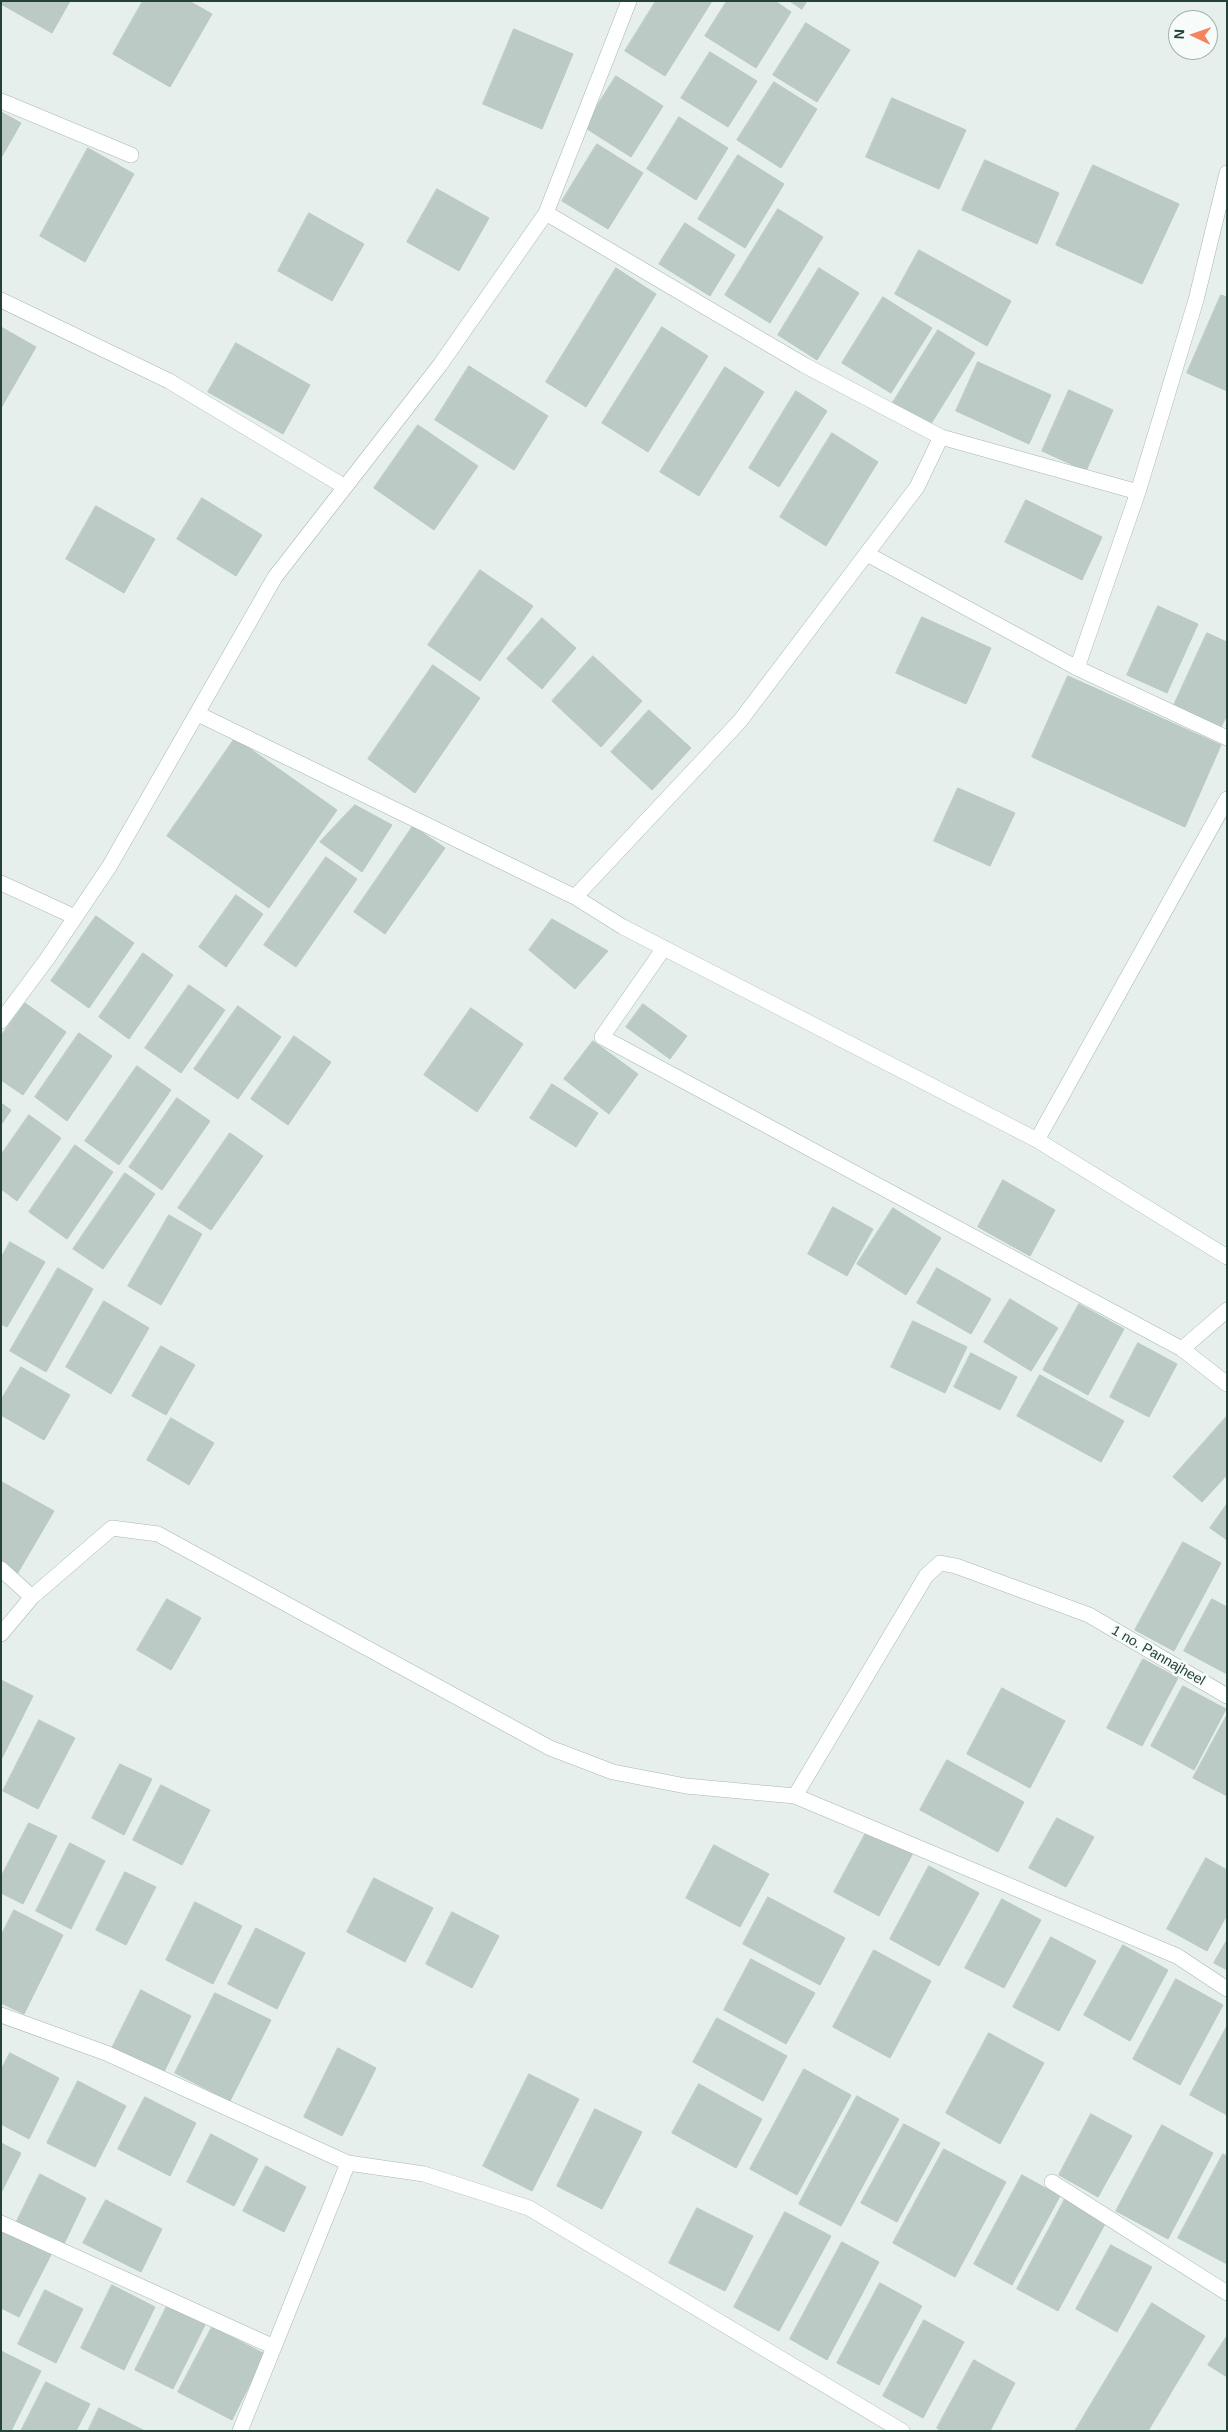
<!DOCTYPE html>
<html>
<head>
<meta charset="utf-8">
<style>
	body { margin:0 }
	#map { position:relative; width:1228px; height:2432px; overflow:hidden; background:#e6efeb; font-family:Arial,sans-serif }
	canvas { display:block }
	.frame { position:absolute; inset:0; border:2px solid #24423a; pointer-events:none }
	.north { position:absolute; left:1168px; top:10px; width:50px; height:50px; box-sizing:border-box; background:#f7fbf9; border:1px solid #a3b1ad; border-radius:50%; rotate:273deg; font-size:14px; font-weight:700; line-height:20px; text-align:center; color:#24423a }
	.north::after { content:''; display:block; margin:auto; width:18px; height:22px; background:#f4845f; clip-path:polygon(50% 0,100% 100%,50% 72%,0 100%) }
</style>
</head>
<body>
<div id="map">
<canvas width="1228" height="2432"></canvas>
<div class="frame"></div>
<div class="north">N</div>
</div>
<script>
const c = document.querySelector('canvas').getContext('2d');
c.lineJoin = 'round';
function paint(path, color) { c.fillStyle = color; c.fill(path, 'evenodd'); }
function trace(path, color, width, dash) { c.strokeStyle = color; c.lineWidth = width; c.lineCap = dash ? 'butt' : 'round'; c.setLineDash(dash || []); c.stroke(path); }
function write(font, color, halo, rows, align = 'center') {
  c.font = font + ' Arial,sans-serif'; c.lineWidth = 5; c.setLineDash([]); c.textBaseline = 'middle'; c.strokeStyle = halo; c.fillStyle = color; for (const [text, x, y, turn = 0] of rows) {
    c.save(); c.translate(x, y); c.rotate((+turn || 0) * Math.PI / 180); c.textAlign = isNaN(turn) ? turn : align; if (halo) c.strokeText(text, 0, 0); c.fillText(text, 0, 0); c.restore();
  }
}
const building = new Path2D(`
	M1,1H70L52,33L1,4Z
	M143,1H189L212,14L170,87L113,54Z
	M656,1H712L665,76L625,51Z
	M727,1H775L791,12L756,68L705,36Z
	M790,1H807L802,9Z
	M806,23L850,50L817,102L773,75Z
	M514,29L573,54L542,129L483,104Z
	M710,52L757,81L728,127L681,98Z
	M616,76L663,106L631,157L584,127Z
	M774,82L817,109L781,168L737,140Z
	M892,98L966,130L939,189L866,157Z
	M1,112L21,123L1,158Z
	M679,117L728,148L696,200L647,169Z
	M597,144L643,173L608,229L562,201Z
	M88,148L134,174L85,262L40,236Z
	M738,155L784,184L745,248L698,219Z
	M985,160L1059,193L1037,244L962,210Z
	M1093,165L1179,204L1142,284L1056,245Z
	M437,189L489,218L459,271L407,242Z
	M778,209L823,237L770,323L725,295Z
	M309,213L364,244L332,301L278,271Z
	M685,223L735,255L710,296L659,264Z
	M919,250L1011,301L987,346L895,294Z
	M616,268L656,294L586,407L546,382Z
	M819,268L859,293L817,360L778,335Z
	M1221,295L1227,297V391L1187,373Z
	M883,297L932,328L891,393L842,363Z
	M1,327L36,347L1,408Z
	M662,327L708,356L648,452L602,423Z
	M938,330L975,353L929,427L892,404Z
	M236,343L310,385L283,434L208,392Z
	M978,362L1051,395L1029,444L956,411Z
	M469,366L548,416L514,470L435,420Z
	M725,367L764,392L699,496L660,472Z
	M1069,390L1113,410L1086,471L1042,451Z
	M796,391L827,411L779,487L749,468Z
	M418,425L478,466L434,530L374,488Z
	M832,433L878,462L826,546L780,517Z
	M202,498L262,535L236,576L177,539Z
	M1026,500L1102,537L1082,580L1005,542Z
	M96,506L155,539L124,593L66,559Z
	M480,570L533,606L480,681L428,645Z
	M1158,606L1198,624L1167,693L1127,675Z
	M922,617L991,648L966,704L896,673Z
	M542,618L576,648L542,689L507,659Z
	M1207,633L1227,642V715L1221,727L1174,705Z
	M593,656L642,701L601,747L552,701Z
	M433,665L480,698L415,793L368,759Z
	M1068,676L1221,745L1185,827L1032,757Z
	M649,710L691,748L652,790L611,752Z
	M235,738L337,810L269,908L167,836Z
	M958,788L1015,813L990,866L934,841Z
	M355,805L392,825L362,872L320,842Z
	M413,826L445,848L385,934L354,912Z
	M326,857L357,879L296,967L264,945Z
	M236,895L263,914L226,967L199,947Z
	M96,916L134,943L89,1008L51,981Z
	M552,919L608,951L575,989L529,950Z
	M143,953L173,975L129,1039L99,1017Z
	M189,985L225,1010L181,1073L145,1048Z
	M25,1003L66,1032L23,1095L1,1080V1036Z
	M643,1004L687,1036L670,1059L626,1027Z
	M238,1006L281,1037L238,1099L194,1069Z
	M471,1008L523,1044L477,1112L424,1075Z
	M79,1033L112,1056L67,1121L35,1097Z
	M294,1036L331,1062L288,1125L251,1099Z
	M593,1041L638,1074L609,1114L564,1079Z
	M137,1066L171,1090L119,1165L85,1141Z
	M552,1084L598,1113L576,1147L530,1118Z
	M177,1098L210,1121L162,1190L129,1167Z
	M1,1103L11,1110L1,1125Z
	M29,1115L61,1138L17,1201L1,1189V1155Z
	M230,1133L263,1156L211,1230L178,1208Z
	M75,1145L113,1172L67,1239L29,1212Z
	M125,1173L155,1194L103,1269L73,1249Z
	M1003,1180L1055,1210L1030,1256L978,1227Z
	M833,1207L873,1229L847,1276L808,1254Z
	M893,1208L941,1238L906,1295L857,1264Z
	M169,1215L202,1234L161,1305L128,1286Z
	M10,1242L45,1262L7,1327L1,1324V1258Z
	M58,1268L93,1289L46,1372L10,1351Z
	M937,1268L991,1299L971,1334L917,1303Z
	M1010,1299L1058,1328L1031,1371L984,1342Z
	M104,1301L149,1328L111,1394L66,1367Z
	M1079,1304L1124,1329L1088,1395L1043,1370Z
	M913,1321L967,1347L945,1393L891,1367Z
	M1138,1343L1177,1364L1149,1417L1110,1397Z
	M161,1346L195,1365L166,1415L132,1396Z
	M971,1353L1017,1377L1000,1410L954,1387Z
	M21,1367L70,1395L44,1440L1,1415V1400Z
	M1040,1375L1124,1421L1101,1462L1017,1416Z
	M1227,1416V1475L1202,1502L1173,1477Z
	M171,1418L214,1443L189,1485L147,1460Z
	M2,1482L54,1511L16,1576L1,1567Z
	M1227,1504V1540L1210,1528Z
	M1183,1542L1221,1563L1174,1651L1135,1630Z
	M167,1599L201,1618L171,1670L137,1650Z
	M1212,1599L1227,1607V1674L1184,1651Z
	M1143,1659L1178,1678L1142,1746L1107,1728Z
	M1,1680L33,1696L1,1760Z
	M1183,1686L1226,1709L1194,1770L1151,1746Z
	M1002,1688L1065,1721L1030,1788L967,1754Z
	M1227,1715V1796L1193,1778Z
	M39,1720L75,1738L38,1809L3,1791Z
	M947,1760L1024,1802L998,1852L920,1810Z
	M120,1764L152,1779L124,1835L92,1818Z
	M161,1785L210,1810L182,1865L133,1840Z
	M1057,1818L1094,1837L1066,1887L1029,1868Z
	M29,1823L57,1836L23,1904L1,1893V1877Z
	M868,1829L913,1853L879,1916L834,1892Z
	M70,1843L105,1861L71,1929L36,1911Z
	M714,1845L769,1874L740,1927L686,1898Z
	M1206,1858L1227,1870V1915L1207,1951L1167,1929Z
	M929,1866L979,1893L939,1966L890,1939Z
	M125,1872L156,1887L126,1945L96,1930Z
	M374,1878L433,1908L405,1962L347,1932Z
	M768,1897L845,1938L820,1985L743,1944Z
	M1002,1899L1041,1920L1004,1988L965,1968Z
	M195,1902L242,1926L213,1984L166,1960Z
	M14,1910L63,1935L24,2014L1,2003V1936Z
	M452,1912L499,1936L472,1988L426,1964Z
	M256,1928L305,1953L277,2009L228,1984Z
	M1051,1937L1096,1961L1059,2031L1013,2007Z
	M1227,1940V1970L1214,1963Z
	M1123,1945L1168,1970L1130,2041L1084,2015Z
	M874,1950L931,1981L890,2058L833,2027Z
	M751,1959L815,1993L786,2044L724,2010Z
	M1176,1979L1223,2005L1180,2085L1133,2059Z
	M141,1990L191,2016L162,2076L111,2050Z
	M215,1993L271,2020L230,2101L175,2073Z
	M717,2018L787,2056L763,2101L693,2062Z
	M1227,2026V2115L1190,2095Z
	M989,2033L1044,2063L1000,2144L946,2113Z
	M338,2048L376,2068L342,2136L304,2117Z
	M10,2053L59,2078L29,2139L1,2124V2070Z
	M804,2069L851,2095L797,2195L750,2169Z
	M529,2074L579,2099L532,2191L483,2166Z
	M78,2081L126,2106L95,2167L47,2143Z
	M699,2084L762,2119L736,2168L672,2133Z
	M857,2096L899,2119L841,2226L799,2204Z
	M145,2097L196,2123L170,2176L118,2149Z
	M595,2109L642,2132L602,2209L557,2186Z
	M1091,2114L1132,2136L1098,2197L1059,2175Z
	M904,2124L940,2143L897,2222L861,2203Z
	M1162,2125L1213,2153L1168,2239L1116,2211Z
	M211,2134L258,2159L234,2206L187,2182Z
	M1,2143L21,2153L1,2193Z
	M944,2149L1006,2182L955,2277L893,2243Z
	M1223,2154L1227,2156V2264L1178,2238Z
	M266,2166L306,2187L284,2232L243,2211Z
	M40,2174L86,2198L63,2246L16,2223Z
	M1022,2175L1060,2196L1012,2285L974,2264Z
	M1065,2199L1106,2222L1058,2311L1017,2289Z
	M106,2200L162,2229L141,2272L83,2243Z
	M697,2208L753,2236L725,2291L669,2263Z
	M785,2212L831,2236L779,2331L734,2307Z
	M5,2226L53,2251L19,2317L1,2308V2235Z
	M842,2242L879,2262L827,2360L790,2339Z
	M1111,2245L1152,2267L1117,2332L1076,2309Z
	M880,2283L922,2306L879,2385L837,2363Z
	M112,2285L155,2307L124,2370L81,2348Z
	M45,2290L83,2309L56,2363L18,2344Z
	M1152,2303L1205,2336L1148,2431H1075Z
	M167,2306L205,2325L173,2389L135,2370Z
	M924,2320L964,2342L923,2418L883,2396Z
	M212,2327L265,2354L232,2420L178,2392Z
	M1227,2336V2377L1208,2365Z
	M1,2351L41,2371L11,2431H1Z
	M974,2360L1015,2383L990,2431H941L937,2428Z
	M46,2382L90,2404L76,2431H21Z
	M99,2408L145,2431H88Z`);
const street = new Path2D(`
	M1,101L131,155
	M546,213L804,365L941,437L1138,492
	M1,300L169,381L345,487
	M867,554L1077,668L1227,738
	M1077,668L1138,492L1196,300L1227,173
	M198,714L575,897L623,927L1037,1140L1227,1257
	M1,883L75,917
	M575,897L740,721L917,487L941,437
	M664,948L602,1037L1182,1349L1227,1384
	M1,1021L47,959L109,867L275,577L440,365L546,213L629,1
	M1037,1140L1227,799
	M1182,1349L1227,1310
	M1,1569L32,1597
	M1,1634L32,1597L112,1528L158,1534L550,1748L613,1772L686,1786L795,1796L1177,1956L1227,1989
	M795,1796L926,1576L940,1563L956,1566L1089,1615L1227,1696
	M1,2015L106,2053L348,2163L424,2174L529,2208L902,2431
	M1052,2182L1227,2293
	M1,2223L274,2347L348,2163
	M240,2431L274,2347`);
const streetNames = [
	["1 no. Pannajheel",1158,1656,30]
];
paint(building, '#bbcac4');
trace(building, '#b8c9c2', 1);
trace(street, '#a8b8b2', 16);
trace(street, '#fff', 15);
write('14px', '#24423a', '#f7fbf9', streetNames);
</script>
</body>
</html>
